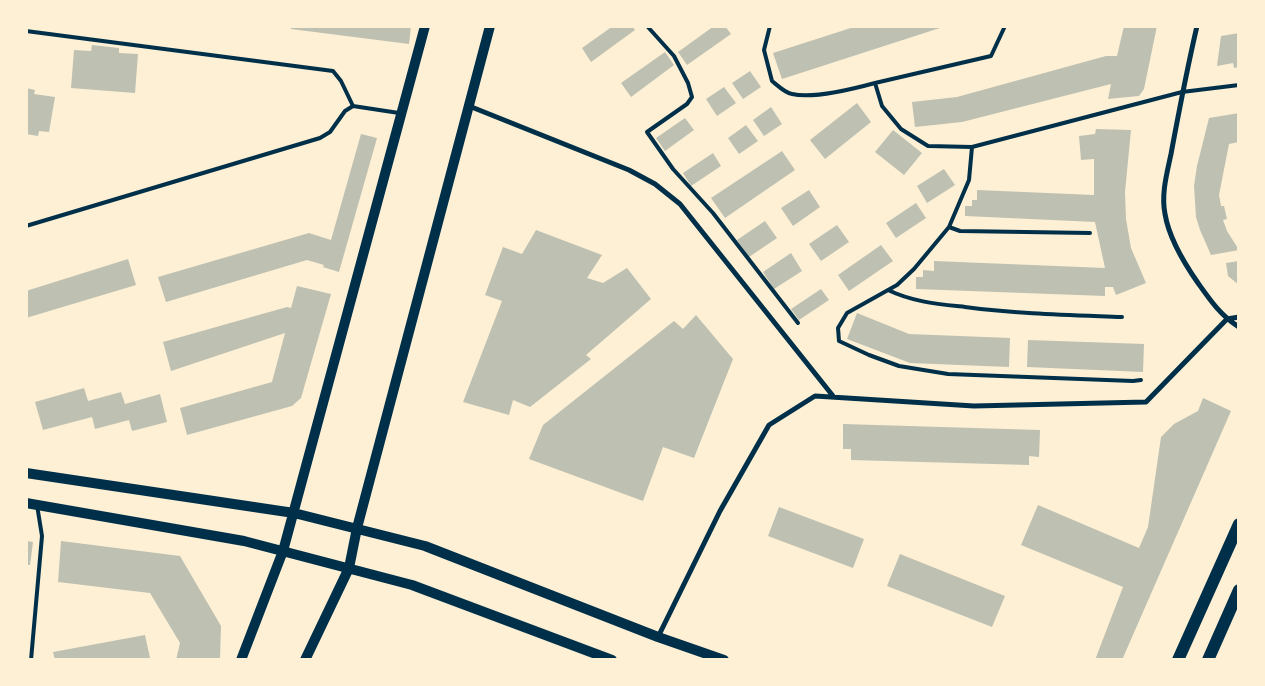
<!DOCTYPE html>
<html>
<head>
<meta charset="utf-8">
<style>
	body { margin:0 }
	#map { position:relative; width:1265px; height:686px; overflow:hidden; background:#fdf0d5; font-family:Helvetica,sans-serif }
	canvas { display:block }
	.frame { position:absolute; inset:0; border:28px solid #fdf0d5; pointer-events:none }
</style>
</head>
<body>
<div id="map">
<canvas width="1265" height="686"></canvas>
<div class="frame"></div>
</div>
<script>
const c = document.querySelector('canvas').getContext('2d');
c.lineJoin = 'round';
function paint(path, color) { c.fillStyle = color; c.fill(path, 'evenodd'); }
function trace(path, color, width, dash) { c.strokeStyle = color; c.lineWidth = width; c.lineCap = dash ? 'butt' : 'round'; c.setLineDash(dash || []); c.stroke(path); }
const building = new Path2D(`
	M291,26H411L409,44L291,29Z
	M613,26H632L635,30L591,62L582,48Z
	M714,26H725L731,34L687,65L678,52Z
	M857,26L943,27L782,79L773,53Z
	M1124,26H1157L1144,89L1139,96L1108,99L1111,84L962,122L915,127L912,102L957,97L1106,56H1117Z
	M1239,33V67L1234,68L1233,63L1217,66L1221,36Z
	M92,45L119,48V53L138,54L135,93L71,88L74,50L91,51Z
	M665,52L674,65L631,97L621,83Z
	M750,71L761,87L743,99L732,83Z
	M724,87L736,103L717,116L706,99Z
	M26,88L35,90L34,94L55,97L49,132L39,131L38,136L26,134Z
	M857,103L871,122L825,159L810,140Z
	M771,107L782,124L764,136L753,120Z
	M1239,113V142L1229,144L1219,195L1221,206H1224L1227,219L1223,220L1227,231L1239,250L1211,255L1200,230L1196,217L1194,186L1197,166L1209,118Z
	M685,118L694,130L665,151L656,138Z
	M746,125L758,141L739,154L728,138Z
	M1096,129L1131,130L1125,192L1126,219L1131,248L1146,283L1116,295L1113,287H1105V296L916,289V277H923V270L934,271V261L1105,268L1095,222L965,216V206H972V200H977V190L1094,195V159L1081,160L1079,136L1095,134Z
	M893,130L922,153L904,175L875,152Z
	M361,134L377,138L339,272L323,267L324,265L307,260L166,302L158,277L309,233L331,240Z
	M782,151L795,170L725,218L711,198Z
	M713,153L721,166L691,186L683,173Z
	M944,169L955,185L927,203L917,186Z
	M809,190L820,207L793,226L781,208Z
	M916,203L926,218L896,238L886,223Z
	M765,221L777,238L749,257L737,240Z
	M837,225L849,242L821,261L809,244Z
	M536,230L602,255L587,278L603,283L627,268L651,299L586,355L591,359L530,407L513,400L509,415L463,402L502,301L485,295L503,247L522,254Z
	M881,245L893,261L849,291L838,275Z
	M791,253L802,271L774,289L763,272Z
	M128,259L136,285L26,318V291Z
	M1239,261V285L1228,276L1226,263Z
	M297,286L331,294L301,398L292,406L187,435L180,408L272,382L285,333L171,371L163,342L287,307L291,308Z
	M821,289L829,300L799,320L791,309Z
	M857,313L909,334L1010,338L1009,367L910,363L847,339Z
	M696,315L733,359L694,458L663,447L643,501L529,459L543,425L674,321L683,329Z
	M1028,340L1144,344L1143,372L1027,367Z
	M84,388L88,401L121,392L125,404L160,394L167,422L132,431L129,420L95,429L92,417L43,430L35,402Z
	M1203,398L1231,411L1122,660H1095L1123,587L1021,545L1038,505L1139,548L1148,527L1161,437L1174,424L1198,411Z
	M843,424L1040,430L1039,457L1029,456V465L851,460V449H843Z
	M779,507L864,539L853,568L768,536Z
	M26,541L33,542L30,565H26Z
	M61,541L180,556L221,626L220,660H176L180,643L150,593L58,582Z
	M900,554L1005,596L992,627L887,586Z
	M145,635L150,658L141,660H55L53,652Z`);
const service = new Path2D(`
	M647,26L674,56L688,83L692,97L687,104L647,132L673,169L713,213L798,323
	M770,26L764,50L772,81C777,85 785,93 792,94C813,99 853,89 875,83
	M1005,26L991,56L875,83L882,106L901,129L928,146L972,147L1182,92L1239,85
	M26,31L333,71L341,81L353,106
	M972,147L969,180L949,227L914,269L897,285L847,313L838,328L839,341L869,355L899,366L948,374L1133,381L1141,380
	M26,226L320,138L330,132L345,111L353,106L399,113
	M949,227L960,231L1090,233
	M888,290C913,302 938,304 965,307C1018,314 1070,315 1122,317
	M31,660L42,536L37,505`);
const minor = new Path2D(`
	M1197,26C1187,69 1179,111 1171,154C1167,173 1161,194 1165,214C1169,238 1184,263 1198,283C1210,300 1221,316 1239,327
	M469,106L629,170L655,184L680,204L833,396
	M658,637L720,511L769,425L815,396L974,406L1146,402L1227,319L1239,317`);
const secondary = new Path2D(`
	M26,473L294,513L425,546L658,637L724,660
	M26,503L244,541L412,585L612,660
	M241,660L283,551L425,26
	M305,660L349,568L357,528L490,26`);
const primary = new Path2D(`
	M1178,660L1239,524
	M1208,660L1239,590`);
paint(building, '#bec0b2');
trace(service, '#003049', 4);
trace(minor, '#003049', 5);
trace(secondary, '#003049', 10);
trace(primary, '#003049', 12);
</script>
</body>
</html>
